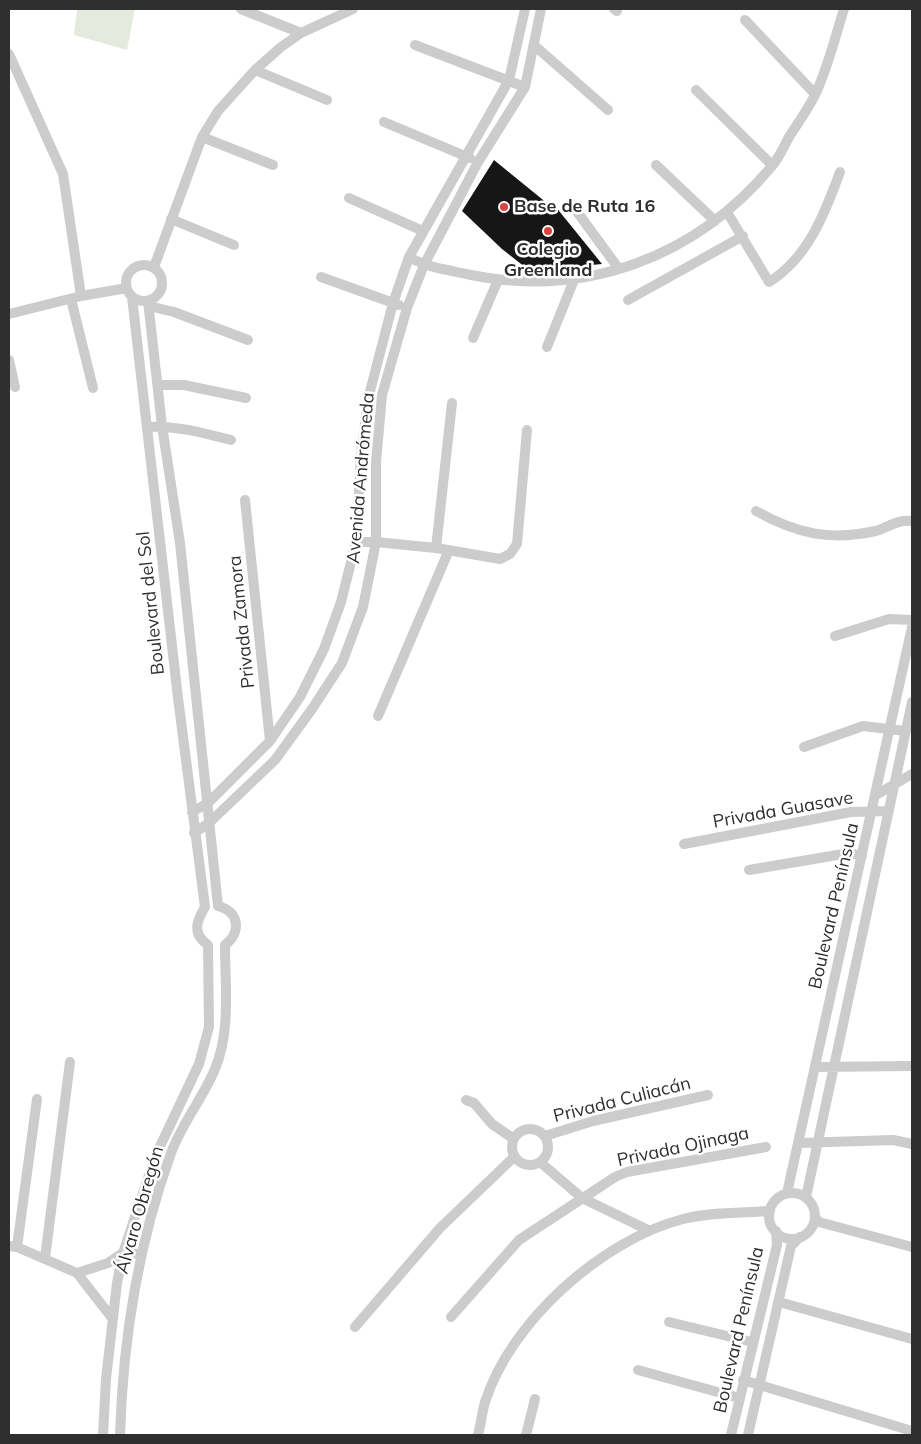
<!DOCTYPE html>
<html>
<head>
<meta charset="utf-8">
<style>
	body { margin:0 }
	#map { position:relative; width:921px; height:1444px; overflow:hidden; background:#fff; font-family:Mulish,sans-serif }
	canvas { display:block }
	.frame { position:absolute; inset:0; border:10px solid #2f2f2f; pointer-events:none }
</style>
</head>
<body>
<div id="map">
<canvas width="921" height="1444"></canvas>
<div class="frame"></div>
</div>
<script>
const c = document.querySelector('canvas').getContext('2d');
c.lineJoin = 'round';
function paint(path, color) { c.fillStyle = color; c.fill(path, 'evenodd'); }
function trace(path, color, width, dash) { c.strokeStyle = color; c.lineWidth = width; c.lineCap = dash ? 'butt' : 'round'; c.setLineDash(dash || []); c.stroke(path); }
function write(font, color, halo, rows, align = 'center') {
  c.font = font + ' Mulish,sans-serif'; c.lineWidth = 5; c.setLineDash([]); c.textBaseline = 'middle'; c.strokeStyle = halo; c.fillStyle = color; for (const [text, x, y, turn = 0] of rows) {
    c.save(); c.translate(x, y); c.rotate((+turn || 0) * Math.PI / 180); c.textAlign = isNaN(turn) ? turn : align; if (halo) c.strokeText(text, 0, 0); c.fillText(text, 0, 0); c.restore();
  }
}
const green = new Path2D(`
	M77,9H135L127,50L74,35Z`);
const building = new Path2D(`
	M494,160L548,204L551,201L602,264L530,271L502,249L462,211Z`);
const minor = new Path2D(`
	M241,9L301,33
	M614,9L617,11
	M745,20L815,94
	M415,45L525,87
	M535,46L608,110
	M9,54L63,174L81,296
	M255,70L327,100
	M696,90L772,165
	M384,122L470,158
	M202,137L273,165
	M656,165L715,221
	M349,198L423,231
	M575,209L619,269
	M727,212L769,282C808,258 825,213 840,172
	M171,219L234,245
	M409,257C428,268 449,270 471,275C587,298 696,257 772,166C779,158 784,146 789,137C798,123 808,109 815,95C828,68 835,37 844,9
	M126 283a18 18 0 1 1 36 0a18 18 0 1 1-36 0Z
	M154,267L202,137L218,111L255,70L281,47L301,33L353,9
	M321,277L399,305
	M71,299L93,388
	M628,300L743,236
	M149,306L174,312L248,340
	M9,314L81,296L127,288
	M473,338L498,280
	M547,347L574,280
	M9,360L15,387
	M158,385H184L246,398
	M147,427C176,425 203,433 231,440
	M245,500L270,741
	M756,511C797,534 830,541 876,531C889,527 898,519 912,521
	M356,542H376L436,548L500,559L510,554L517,544L527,430
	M436,548L452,403
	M835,636L889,619L912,620
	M378,716L449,550
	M804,747L863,726L906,731
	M876,795L912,774
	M192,812L208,803L270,741L300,697L324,649L341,602L356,542L361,457L368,399L393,303L409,257L509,80L525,9
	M194,833L209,823L275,760L312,709L342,663L363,607L376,542V462L382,395L407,308L424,265L478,162L525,87L541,9
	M684,844L851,812L889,811
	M749,870L849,853L862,856
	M815,1067L912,1066
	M466,1100L474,1103L492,1124L514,1139
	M512 1147a18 18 0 1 1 36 0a18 18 0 1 1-36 0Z
	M545,1136L593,1121L708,1095
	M798,1143L893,1140L912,1144
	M540,1162L582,1198L648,1230
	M787,1193L912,627
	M769 1216a23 23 0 1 1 46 0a23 23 0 1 1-46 0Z
	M806,1197L912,702
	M815,1217L819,1222L912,1247
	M9,1246L17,1247L77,1273L112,1318
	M17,1247L37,1099
	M45,1258L70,1062
	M77,1273L108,1263L123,1253L140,1254
	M779,1302L912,1339
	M451,1317L519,1240L615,1177L627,1172L766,1147
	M669,1322L752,1342
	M355,1327L440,1228L514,1157
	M638,1370L739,1398
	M743,1380L912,1431
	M103,1435L106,1379L117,1283L123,1253L155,1157L199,1064L209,1027L208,945C192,934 196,922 205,907L178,698L132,297
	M120,1435C123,1338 138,1244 171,1153C182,1123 203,1098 215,1069C231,1031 225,985 225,945C242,932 239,911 218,906L180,543L162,426L148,301
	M478,1435C481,1424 482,1412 485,1402C511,1321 602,1240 683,1219C710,1212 742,1213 770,1211
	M526,1435L535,1399
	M731,1435L777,1245L776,1231
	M748,1435L791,1246L800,1237`);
const markers = [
	[504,207,5,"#d74540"],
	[548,231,5,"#d74540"]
];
const poiNames = [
	["Base de Ruta 16",514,207],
	["Colegio",548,250,"center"],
	["Greenland",548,271,"center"]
];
const streetNames = [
	["Avenida Andrómeda",361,478,-85],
	["Boulevard del Sol",151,603,-96],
	["Privada Zamora",242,622,-96],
	["Privada Guasave",783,810,-10],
	["Boulevard Península",834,906,-77],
	["Privada Culiacán",622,1100,-14],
	["Privada Ojinaga",683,1147,-12],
	["Álvaro Obregón",140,1210,-74],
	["Boulevard Península",739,1330,-77]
];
paint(green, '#e4ebde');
paint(building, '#161616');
trace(minor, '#ccc', 10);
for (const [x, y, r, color] of markers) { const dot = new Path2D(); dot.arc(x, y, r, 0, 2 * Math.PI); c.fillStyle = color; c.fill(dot); trace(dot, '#fff', 2); }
write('bold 18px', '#2f2f2f', '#fff', poiNames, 'left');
write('18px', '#2f2f2f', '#fff', streetNames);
</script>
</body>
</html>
